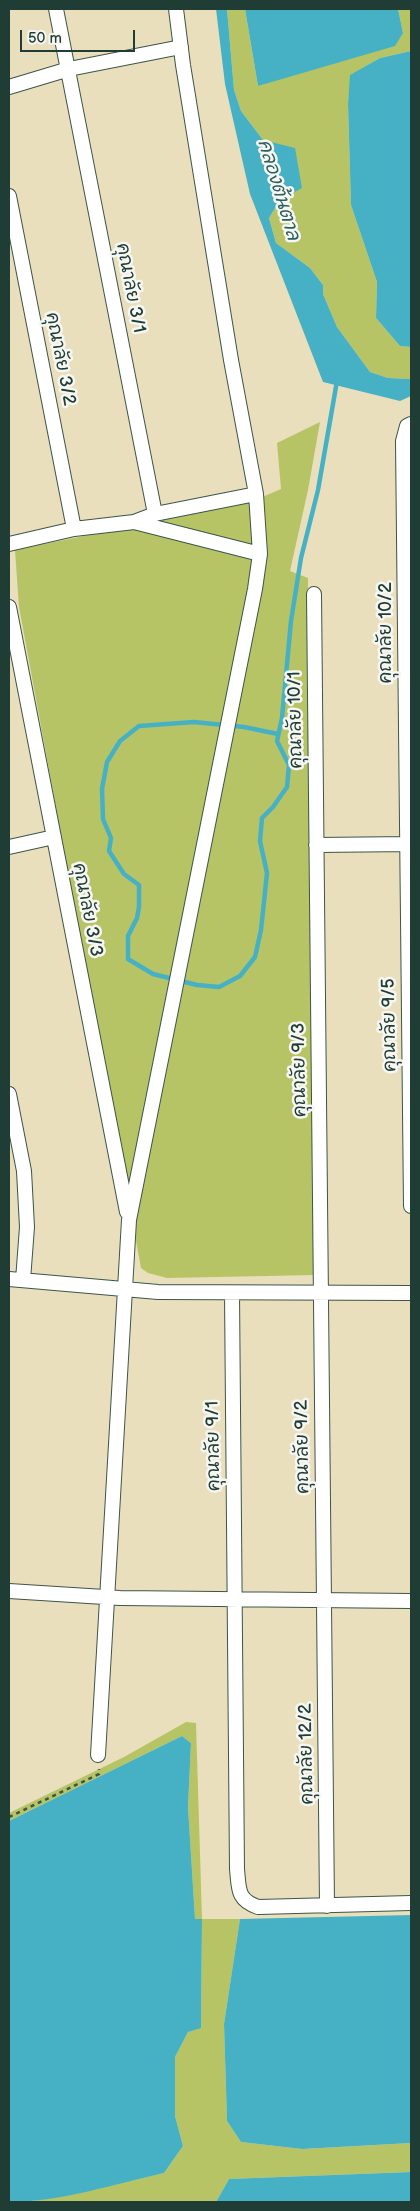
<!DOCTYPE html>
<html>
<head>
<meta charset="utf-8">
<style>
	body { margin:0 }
	#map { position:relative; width:420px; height:2211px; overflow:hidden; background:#eadfbc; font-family:"Balsamiq Sans",sans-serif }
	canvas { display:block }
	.frame { position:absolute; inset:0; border:10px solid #1f3d34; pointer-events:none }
	.scale { position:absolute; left:20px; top:30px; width:115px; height:22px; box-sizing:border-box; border:2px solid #1f3d34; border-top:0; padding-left:6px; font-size:15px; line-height:18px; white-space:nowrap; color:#1f3d34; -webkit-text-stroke:4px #f6f6f2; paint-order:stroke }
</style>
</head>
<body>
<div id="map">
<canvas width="420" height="2211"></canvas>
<div class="frame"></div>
<div class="scale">50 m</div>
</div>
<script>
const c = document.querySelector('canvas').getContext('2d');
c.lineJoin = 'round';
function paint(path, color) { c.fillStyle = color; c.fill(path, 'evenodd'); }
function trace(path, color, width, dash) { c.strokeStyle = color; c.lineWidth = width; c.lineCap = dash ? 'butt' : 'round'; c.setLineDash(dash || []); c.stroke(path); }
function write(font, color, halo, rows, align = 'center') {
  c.font = font + ' "Balsamiq Sans","Playpen Sans Thai",sans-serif'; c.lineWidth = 5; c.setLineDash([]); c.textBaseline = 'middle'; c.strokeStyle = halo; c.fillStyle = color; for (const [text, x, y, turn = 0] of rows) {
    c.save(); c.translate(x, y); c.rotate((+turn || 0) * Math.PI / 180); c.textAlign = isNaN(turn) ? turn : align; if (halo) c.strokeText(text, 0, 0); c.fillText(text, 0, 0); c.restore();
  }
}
const green = new Path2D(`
	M227,9H245L258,86L403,33L398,9H411V51L380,58L351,75L348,104L351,205L377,282L376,318L400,346L411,347V379L388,378L370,372L337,327L323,294V285L310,268L276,243L269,218L280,200L263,140L241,111L234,90Z
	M320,422L308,490L290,571L308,578L313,1206L316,1275L167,1278L148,1273L141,1268L19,607L15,550L251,502L281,489L277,443Z
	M186,1722L196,1723L202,1919H240L224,2024L227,2121L241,2142L302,2149L411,2143V2172L229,2179L216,2202H26L80,2192L164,2173L183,2146L175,2116V2057L188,2032L201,2027L202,1920L195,1919L188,1807L191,1743L182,1736L9,1821V1813L124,1757Z`);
const water = new Path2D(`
	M216,9H227L234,90L241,111L263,140L295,148L302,188L280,200L269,218L276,243L310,268L323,285V294L337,327L370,372L388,378L411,379V396L400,401L323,382L250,194L225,84Z
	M245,9H398L403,33L395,46L258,86Z
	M411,51V347L400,346L376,318L377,282L351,205L348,104L350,75L380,58Z
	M182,1736L191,1743L188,1807L195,1919H202L201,2028L188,2032L175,2057V2116L183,2146L164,2173C114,2184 61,2202 9,2202V1821Z
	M411,1915V2143L302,2149L241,2142L227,2121L224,2024L240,1919Z
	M411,2172V2202H216L229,2179Z`);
const stream = new Path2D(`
	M278,734L244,727L194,722L139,726L120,741L107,762L102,789L103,819L111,838L109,851L124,874L139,885V907L137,918L128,936V959L153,974L197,985L219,987L240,976L255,957L261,930L267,873L260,841L262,818L273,807L287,787L289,765L277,741L282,718L291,621L301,558L318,490L337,381`);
const path = new Path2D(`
	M9,1817L99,1774V1769`);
const street = new Path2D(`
	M56,9L155,514
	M9,87L69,69L181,47
	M9,196L74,529
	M411,424L407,426L403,441L411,1206
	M134,522L260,554
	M9,544L74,529L134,522L155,514L256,494
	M314,594L327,1906
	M9,607L127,1212
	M316,845L411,844
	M9,847L54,837
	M9,1094L24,1171L27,1227L23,1280
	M9,1279L158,1292L411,1293
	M232,1293L237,1869C239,1889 237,1900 258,1907L411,1903
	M9,1591L120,1598L411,1601
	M98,1755L129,1220L255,589L260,554L256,494L231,360L183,65L176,9`);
const streetNames = [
	["คุณาลัย 3/1",130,288,79],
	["คุณาลัย 3/2",60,359,79],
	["คุณาลัย 10/2",386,633,-90],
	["คุณาลัย 10/1",296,720,-91],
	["คุณาลัย 3/3",87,910,79],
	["คุณาลัย 9/5",390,1025,-91],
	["คุณาลัย 9/3",300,1070,-91],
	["คุณาลัย 9/1",214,1446,-91],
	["คุณาลัย 9/2",303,1447,-91],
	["คุณาลัย 12/2",307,1754,-91]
];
const waterNames = [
	["คลองต้นตาล",278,190,73]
];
paint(green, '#b7c466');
paint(water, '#46b1c4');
trace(stream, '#46b1c4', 4.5);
trace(street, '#3d5548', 16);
trace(path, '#3d5548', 2.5, [4, 4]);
trace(street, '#fff', 14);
write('18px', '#1f3d34', '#f6f6f2', streetNames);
write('italic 19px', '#2b605f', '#f6f6f2', waterNames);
</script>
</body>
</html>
